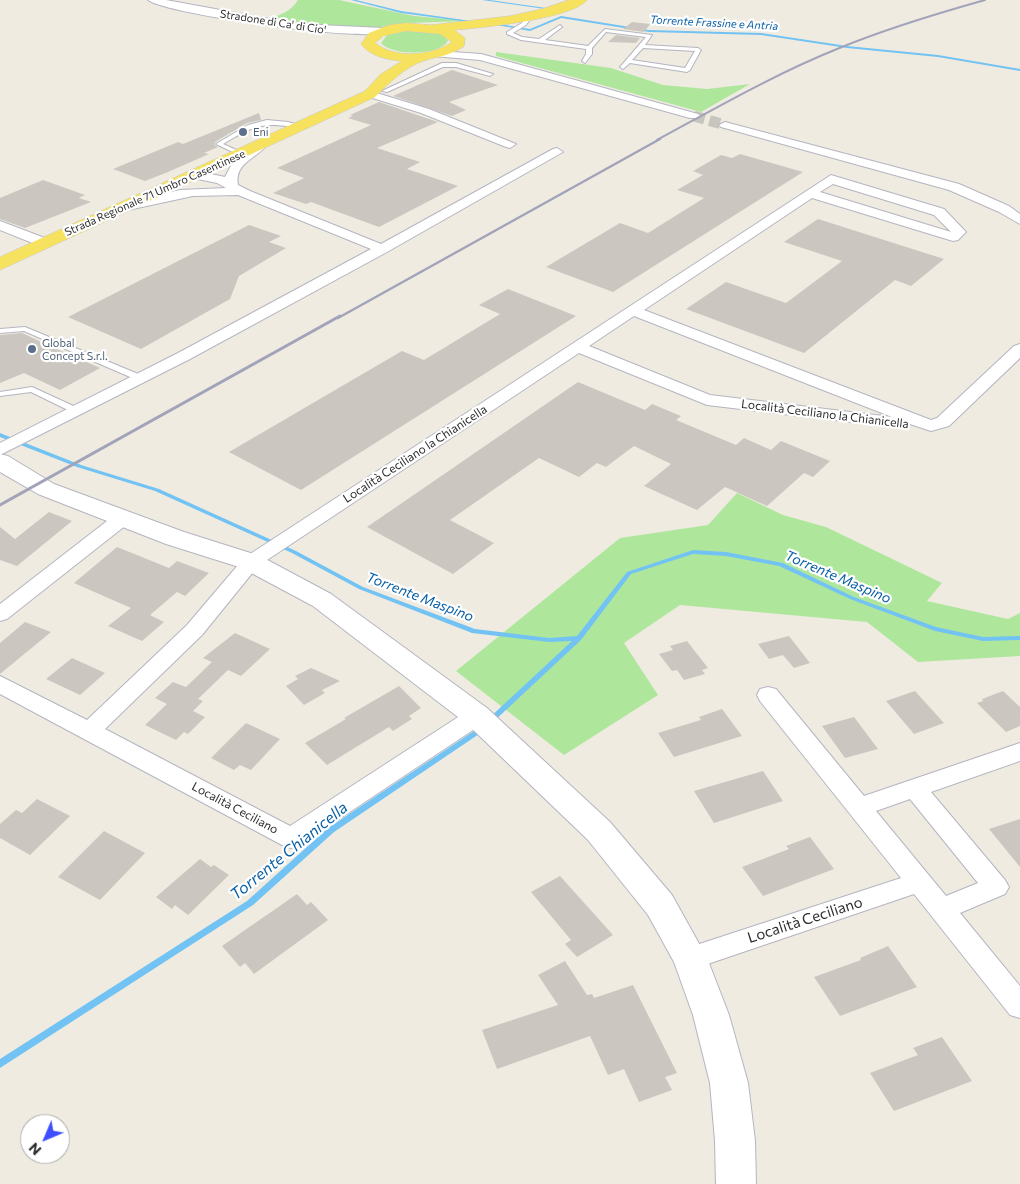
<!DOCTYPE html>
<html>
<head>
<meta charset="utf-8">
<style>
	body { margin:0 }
	#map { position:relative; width:1020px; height:1184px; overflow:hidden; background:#efebe1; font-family:Commissioner,sans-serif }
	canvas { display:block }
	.north { position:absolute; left:20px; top:1114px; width:50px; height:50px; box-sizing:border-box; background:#fff; border:1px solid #ababab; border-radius:50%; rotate:225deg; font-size:14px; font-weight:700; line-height:20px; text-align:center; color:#2e2e2e }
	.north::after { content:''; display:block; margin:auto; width:18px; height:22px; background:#3e4eff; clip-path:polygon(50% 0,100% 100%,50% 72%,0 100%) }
</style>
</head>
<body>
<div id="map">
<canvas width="1020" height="1184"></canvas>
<div class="north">N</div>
</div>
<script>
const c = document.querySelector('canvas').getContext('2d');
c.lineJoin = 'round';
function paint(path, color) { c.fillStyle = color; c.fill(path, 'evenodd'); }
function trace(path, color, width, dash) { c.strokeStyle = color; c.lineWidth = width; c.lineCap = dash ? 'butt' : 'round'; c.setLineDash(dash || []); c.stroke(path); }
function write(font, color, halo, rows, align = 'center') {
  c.font = font + ' Commissioner,sans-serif'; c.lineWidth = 4.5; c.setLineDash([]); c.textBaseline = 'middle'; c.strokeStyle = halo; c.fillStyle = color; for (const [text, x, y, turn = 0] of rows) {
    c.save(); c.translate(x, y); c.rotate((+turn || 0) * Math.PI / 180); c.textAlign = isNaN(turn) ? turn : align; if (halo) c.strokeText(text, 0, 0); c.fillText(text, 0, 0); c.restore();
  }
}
const green = new Path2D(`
	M298,0H339L414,16L469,21L408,23L374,28L345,29L266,20C279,15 291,12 298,0Z
	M405,31C418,31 442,28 448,41C439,56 392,56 381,43L387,35Z
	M496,52L611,68L663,85L707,89L750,84L701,112L496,56Z
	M737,493L783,515L826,527L942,583L927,601L1008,619L1020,613V656L918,662L867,622L680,605L624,643L658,695L564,755L456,671L620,538L708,525Z`);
const stream = new Path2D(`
	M351,0H356L401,11L478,22L476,23L401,13Z
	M482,0H490L553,9L552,10Z
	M561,16L649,30L761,33L847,46L938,55L1020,69V71L938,57L847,48L761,35L649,32L561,18L530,31L491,24L493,23L530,29Z
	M0,433L81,465L159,489L296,551L363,587L475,629L549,638L577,636L627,572L693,550L726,552L783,563L854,597L936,627L983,637L1020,636V640L983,641L935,631L850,599L779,566L726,556L693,554L631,574L581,640L492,723H488L487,721L488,719L572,641L549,642L472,633L359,589L292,553L155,491L77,467L0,437Z
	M483,725L485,726L487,728L485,730L334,832L253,905L0,1068V1059L247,901L328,828Z`);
const building = new Path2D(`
	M632,22L650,24L644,32L623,29Z
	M616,35L640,38L636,43L608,42Z
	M452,70L498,85L449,102L466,110L452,116L393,96Z
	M379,102L438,122L377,148L420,162L407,169L458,186L379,227L311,202L306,204L273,193L304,178L277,168L371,125L348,118L353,116L350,115Z
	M259,113L261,120L247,123L215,142L214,145L218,147L204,153L209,154L168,172L145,181L113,169L178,142L183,144Z
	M740,154L803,172L613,292L546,267L620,223L648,233L704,198L677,190L703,175L693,171L721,155L732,158Z
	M43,180L85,195L79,198L91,202L25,228L0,219V198Z
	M818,219L944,259L911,286L895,280L804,353L686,309L726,282L786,303L842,261L784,242Z
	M249,225L281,236L269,242L286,248L239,276L230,299L141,349L68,317Z
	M508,289L576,316L301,490L229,452L402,351L424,360L500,314L479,305Z
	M22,333L59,350L100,368L60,390L24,373L0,383V335Z
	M578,382L645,410L652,404L681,416L676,420L736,445L744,438L771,450L781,441L830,461L813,477L804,473L767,506L725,487L697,510L644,486L671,464L634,446L606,467L597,463L579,477L539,458L450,520L494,543L453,574L367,527Z
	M49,512L72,521L17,566L0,560V527L15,539Z
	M117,547L169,568L177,561L209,573L185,596L177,592L150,615L164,622L142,641L108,626L131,608L74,583Z
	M25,622L51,632L0,674V643Z
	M235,633L270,649L241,676L228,670L198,699L203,701L193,711L205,717L188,734L184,732L176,740L145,725L167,704L155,698L173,682L186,687L212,662L203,658Z
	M789,636L810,663L794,668L783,655L769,659L758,644Z
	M687,641L708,668L702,670L705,674L684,680L677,670L672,671L659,654L673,650L670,646Z
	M72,658L105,673L80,695L46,679Z
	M311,668L340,681L322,690L325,693L304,705L286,686L298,679L295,676Z
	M399,686L421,708L409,716L412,719L393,731L389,727L327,765L305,743L346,719L344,718Z
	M915,691L944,723L914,734L886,701Z
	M1003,691L1020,707V726L1006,732L977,703L983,701L982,699Z
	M722,709L742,736L674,757L658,733L701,720L699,717Z
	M854,717L878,749L845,758L822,726Z
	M246,723L280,739L251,770L240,765L234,770L211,758Z
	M763,771L783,801L714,823L694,791Z
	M37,799L70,816L30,855L0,838V824L16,810L22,813Z
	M1020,819V867L989,829Z
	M104,831L145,853L100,900L58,877Z
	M810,837L834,869L763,896L742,867L789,849L786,846Z
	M200,859L211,867L214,865L229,875L188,915L175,905L172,909L156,897Z
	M560,876L613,935L577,957L565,944L571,940L531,892Z
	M297,894L307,905L311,902L328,920L254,974L245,963L240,967L222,946Z
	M888,946L917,987L840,1016L814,977L861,960L860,958Z
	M565,961L587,995L592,994L594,998L633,985L677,1073L665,1077L672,1090L639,1102L624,1069L608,1075L590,1036L497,1069L482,1030L558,1005L538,975Z
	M942,1037L972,1081L894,1111L870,1073L918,1055L913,1048Z`);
const minorTunnel = new Path2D(`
	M694,116L725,125`);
const service = new Path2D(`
	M529,14L533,15L526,25L513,33L522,37L539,39L560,25L562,27L545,40L588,46L605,29L652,35L645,45L698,48L701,50L690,70L687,72L630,63L623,69L620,67L621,66L646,37L606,32L592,48V54L585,63L582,61L586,54V49L521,40L507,34V32L522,23ZM643,48L695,51L685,68L632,60Z
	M442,63H456L493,74L490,76L456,67H443L387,92L382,91Z
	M267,120L288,122L305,127L302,129C266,121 255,124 223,144L243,153L244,154L241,156L216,144L248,125Z
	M25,327L143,376L144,378L143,380H137L24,331L0,333V329Z
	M32,387L80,409L81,411L80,413H74L31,392L0,396V392Z`);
const minor = new Path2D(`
	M148,0H166L297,24L384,28L389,31C374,44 165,14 148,0Z
	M437,51L481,54L698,114L700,116L698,118H690L480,60L433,56V52Z
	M370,91L429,109L516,144L510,148L506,147L421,113L366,96L364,94Z
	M725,122L959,184L1009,206L1020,214V224L999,212L949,190L721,127L719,125Z
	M261,141L267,145C256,159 234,163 238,185L250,191L381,244L553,149L557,148L563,152L387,252L190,359L0,455V443L178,353L371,249L238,195L193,196L128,210L121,206L123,203L180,190L226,188L217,183L193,178L191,175L197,171L225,177L234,160Z
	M831,175L944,209L966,232L958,240L953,241L812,198L644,310L931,420L937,418L1014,346L1020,344V358L949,426L931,431L910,424L902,428L707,405L579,353L258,566L202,635L105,729L290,826L469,710L477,708L485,710L488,716L485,722L300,845L291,848L282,845L0,694V676L87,720L187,625L244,558ZM833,184L934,215L951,232L820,192ZM634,316L892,417L710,395L589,346Z
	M0,221L50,240L52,243L50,246H40L0,230Z
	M123,512L130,514L132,518L130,522L7,619L0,621V604L116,514Z
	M768,687L776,689L864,796L1020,743V761L931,792L1005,880L1009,887L1005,894L960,913L1020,986V1018L1010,1015L914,894L690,970L681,966L677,958L681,950L901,878L760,701L757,695L760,689ZM910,799L978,883L946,896L876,811Z`);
const tertiary = new Path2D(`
	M0,454L8,456L54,484L184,532L260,556L331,594L487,708L610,822L672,895L707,958L729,1015L748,1083L755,1141L756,1184H716L715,1141L710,1083L693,1015L674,962L648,915L588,840L467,724L313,606L242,568L166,544L38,494L0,472Z`);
const primary = new Path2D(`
	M569,0H587C572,19 480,28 454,30L465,38L464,46C451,56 438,56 423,61C405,67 388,84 375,97L0,270V257L365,91L381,74L402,61C387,60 370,56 361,44L369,33L389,25L406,23L431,25L510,16L542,9ZM406,31L440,34L452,42C432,56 395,59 375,43L383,36Z`);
const railFar2 = new Path2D(`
	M657,140C716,108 775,74 837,49C885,29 935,14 985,0`);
const railFar1 = new Path2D(`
	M338,318L660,139`);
const rail = new Path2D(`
	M0,505L340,316`);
const markers = [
	[243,132,5,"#5c6f8a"],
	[32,349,5,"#5c6f8a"]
];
const farStreetnames = [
	["Stradone di Ca' di Cio'",273,22,9],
	["Strada Regionale 71 Umbro Casentinese",155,193,-24]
];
const farWaternames = [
	["Torrente Frassine e Antria",714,23,3]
];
const farServicenames = [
	["Eni",253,132],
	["Global",42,343],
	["Concept S.r.l.",42,356]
];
const streetNames = [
	["Località Ceciliano la Chianicella",825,414,7],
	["Località Ceciliano la Chianicella",415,454,-33],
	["Località Ceciliano",235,808,28]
];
const waterNames = [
	["Torrente Maspino",838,577,23],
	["Torrente Maspino",420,597,21]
];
const nearStreetnames = [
	["Località Ceciliano",805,920,-18]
];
const nearWaternames = [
	["Torrente Chianicella",289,851,-39]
];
paint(green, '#aee79c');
paint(stream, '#72c3f3');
paint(building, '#cbc7c0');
trace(minorTunnel, '#c8c5bd', 11, [11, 5]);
trace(service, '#b4b5c1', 2);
trace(minor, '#b4b5c1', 2);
trace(tertiary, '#b4b5c1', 2);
trace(primary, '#c9c9c9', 1);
paint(service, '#fff');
paint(minor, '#fff');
paint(tertiary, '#fff');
paint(primary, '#f6e25f');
trace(railFar2, '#a2a3b9', 2);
trace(railFar1, '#a2a3b9', 2.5);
trace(rail, '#a2a3b9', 3);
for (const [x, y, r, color] of markers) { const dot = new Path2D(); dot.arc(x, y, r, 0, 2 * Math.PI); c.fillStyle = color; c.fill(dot); trace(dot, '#fff', 2); }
write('11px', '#2e2e2e', '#fff', farStreetnames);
write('italic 11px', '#0960a7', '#fff', farWaternames);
write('11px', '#4e5e75', '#fff', farServicenames, 'left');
write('12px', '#2e2e2e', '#fff', streetNames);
write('italic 14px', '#0960a7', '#fff', waterNames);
write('15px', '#2e2e2e', '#fff', nearStreetnames);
write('italic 16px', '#0960a7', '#fff', nearWaternames);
</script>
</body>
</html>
